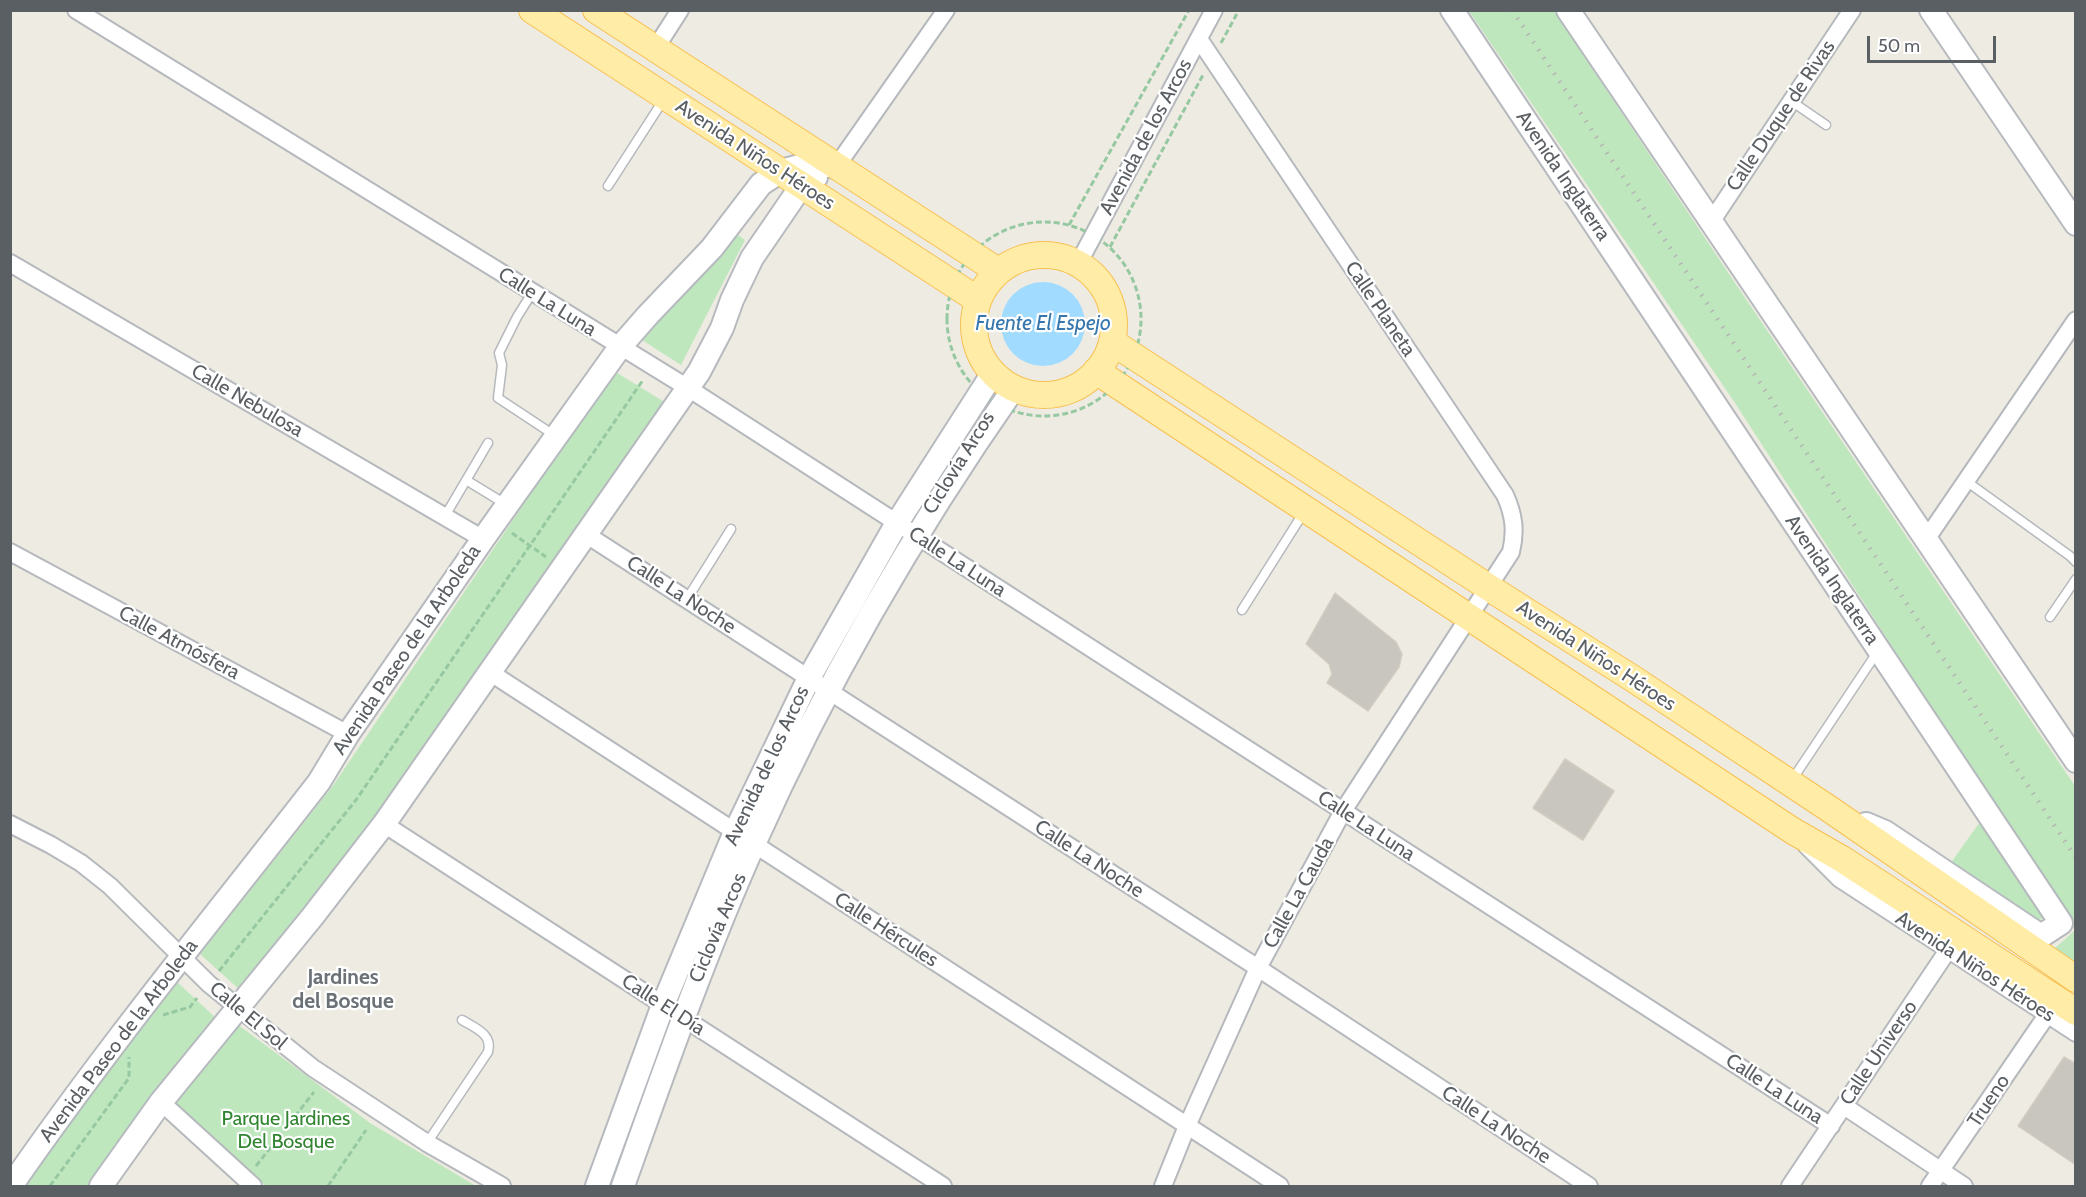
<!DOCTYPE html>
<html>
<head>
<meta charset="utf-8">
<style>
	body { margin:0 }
	#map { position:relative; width:2086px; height:1197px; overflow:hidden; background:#eeebe2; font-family:Cabin,sans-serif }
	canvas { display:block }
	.frame { position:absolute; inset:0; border:12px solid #5a5f64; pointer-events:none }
	.scale { position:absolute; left:1867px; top:36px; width:129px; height:27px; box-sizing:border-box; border:3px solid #5a5f64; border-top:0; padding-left:8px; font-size:18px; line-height:21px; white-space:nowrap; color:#5a5f64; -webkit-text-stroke:4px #fff; paint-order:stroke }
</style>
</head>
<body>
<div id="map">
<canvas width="2086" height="1197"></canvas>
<div class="frame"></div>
<div class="scale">50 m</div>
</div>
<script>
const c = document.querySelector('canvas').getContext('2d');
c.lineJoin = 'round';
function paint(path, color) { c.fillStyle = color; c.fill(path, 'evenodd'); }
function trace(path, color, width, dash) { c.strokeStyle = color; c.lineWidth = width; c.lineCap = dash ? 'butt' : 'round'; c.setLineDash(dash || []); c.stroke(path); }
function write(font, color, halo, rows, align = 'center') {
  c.font = font + ' Cabin,sans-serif'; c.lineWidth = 4.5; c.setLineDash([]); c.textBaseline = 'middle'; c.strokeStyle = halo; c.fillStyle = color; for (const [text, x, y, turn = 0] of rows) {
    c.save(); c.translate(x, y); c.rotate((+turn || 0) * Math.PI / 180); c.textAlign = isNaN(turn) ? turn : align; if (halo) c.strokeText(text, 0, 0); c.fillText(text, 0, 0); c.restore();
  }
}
const green = new Path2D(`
	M1469,11H1554L1729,274L2075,786V965L2053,950L2075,930L1735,403Z
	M735,233L745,240L681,365L642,340Z
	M614,371L666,403L377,819L240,990L200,954L332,787Z
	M1982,819L2046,916L2035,923L1950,864Z
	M176,981L217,1019L92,1186H21L103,1073Z
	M237,1024L370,1123L476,1186H266L172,1107Z`);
const water = new Path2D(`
	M1001 324a42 42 0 1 1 84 0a42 42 0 1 1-84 0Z`);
const building = new Path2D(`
	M1335,593L1396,642L1402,654L1399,667L1368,711L1327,683L1332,674L1329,664L1306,644Z
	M1565,759L1614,791L1583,840L1533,808Z
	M2064,1057L2076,1064V1165L2018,1126Z`);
const path = new Path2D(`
	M1221,43L1239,10
	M947 319a97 97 0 1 1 194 0a97 97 0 1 1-194 0Z
	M1069,225L1189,10
	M1110,247L1203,75
	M512,533L546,557
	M219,971L356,800L643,380
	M163,1015L190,1007L197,998
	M256,1166L314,1092
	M50,1186L129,1078V1057
	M328,1186L366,1130`);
const lane = new Path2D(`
	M1791,101L1826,125
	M608,186L664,99
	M532,293L517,317L499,353L502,365L498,398L554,435
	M466,480L507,505
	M1966,481L2070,556L2076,562
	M445,516L488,443
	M687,599L731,529
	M1242,610L1304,512
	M2050,617L2076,579
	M1792,780L1878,651
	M427,1143L488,1052C493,1034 475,1028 462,1020`);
const street = new Path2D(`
	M76,10L688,388L1831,1126
	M655,49L680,10
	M836,167L946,10
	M1711,222L1852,10
	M10,263L483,539
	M1078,264L1214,10
	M587,535L1258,968L1589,1186
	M1925,541L2076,320
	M10,552L348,734
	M491,673L1280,1186
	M10,824L51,845L81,863L110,886L209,984L313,1068L427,1143L502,1186
	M384,824L943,1186
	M1806,845L1840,879L2076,1033
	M161,1102L253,1186
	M1844,1106L1964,1186
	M1163,1186L1187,1126L1258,968L1343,811L1511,552C1516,531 1514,515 1505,495L1199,39
	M1790,1186L1948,950
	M1930,1186L2047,1015`);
const secondary = new Path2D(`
	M1452,10L2061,923L2041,936L1885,832L1866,824
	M1568,10L2076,761
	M1931,10L2076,224
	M11,1186C107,1047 215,916 319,782L348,734L483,539L620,347L648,315L712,248L761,184L781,171L810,163L836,167
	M101,1186L161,1102L313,916L384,824L699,372L722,328L732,300L752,258L802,185L816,177
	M597,1186L663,1005L735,832L809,678L897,523L993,373
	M623,1186C664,1071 704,956 754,844C825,685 914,531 1014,388`);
const primary = new Path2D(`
	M532,10L978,300
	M596,10L998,271
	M974 325a70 70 0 1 1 140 0a70 70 0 1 1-140 0Z
	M1112,342L1488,587L1632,678L1828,808L2076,979
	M1096,371L1793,831L1842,859L2076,1012`);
const rail = new Path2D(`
	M1512,10L2076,858`);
const streetNames = [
	["Calle Duque de Rivas",1781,116,-56],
	["Avenida de los Arcos",1146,137,-62],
	["Avenida Niños Héroes",755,155,33],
	["Avenida Inglaterra",1563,176,56],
	["Calle La Luna",547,302,32],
	["Calle Planeta",1380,309,56],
	["Calle Nebulosa",247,401,30],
	["Ciclovía Arcos",959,463,-58],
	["Calle La Luna",957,562,33],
	["Avenida Inglaterra",1832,580,56],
	["Calle La Noche",681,595,33],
	["Calle Atmósfera",179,643,28],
	["Avenida Paseo de la Arboleda",407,650,-56],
	["Avenida Niños Héroes",1596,656,33],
	["Avenida de los Arcos",767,766,-65],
	["Calle La Luna",1366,826,33],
	["Calle La Noche",1089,859,33],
	["Calle La Cauda",1299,893,-61],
	["Ciclovía Arcos",718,928,-67],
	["Calle Hércules",886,930,33],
	["Avenida Niños Héroes",1975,967,33],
	["Calle El Día",663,1005,33],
	["Calle El Sol",248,1016,40],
	["Avenida Paseo de la Arboleda",119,1041,-53],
	["Calle Universo",1879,1053,-56],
	["Calle La Luna",1774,1089,33],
	["Trueno",1989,1101,-56],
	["Calle La Noche",1496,1125,33]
];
const parkNames = [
	["Parque Jardines",286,1119],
	["Del Bosque",286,1142]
];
const waterNames = [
	["Fuente El Espejo",1043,324]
];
const neighbourhoodNames = [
	["Jardines",343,978],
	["del Bosque",343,1002]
];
paint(green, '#bfe7bd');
paint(water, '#a1dbff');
paint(building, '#c9c5bf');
trace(building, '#d3ccc0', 1.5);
trace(lane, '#b5b9bd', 11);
trace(street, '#b5b9bd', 20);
trace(secondary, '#b6babf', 26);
trace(primary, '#f8c052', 28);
trace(path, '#96c8a2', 3, [6, 3]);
trace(lane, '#fff', 8);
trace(street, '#fff', 16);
trace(secondary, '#fff', 22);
trace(primary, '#ffeca6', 26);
trace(rail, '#b4b5b5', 4.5, [1.5, 8]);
write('20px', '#5a5f64', '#fff', streetNames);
write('20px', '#318530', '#fff', parkNames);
write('italic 21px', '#3777ad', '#fff', waterNames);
write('bold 21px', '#6b7176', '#fff', neighbourhoodNames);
</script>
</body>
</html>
